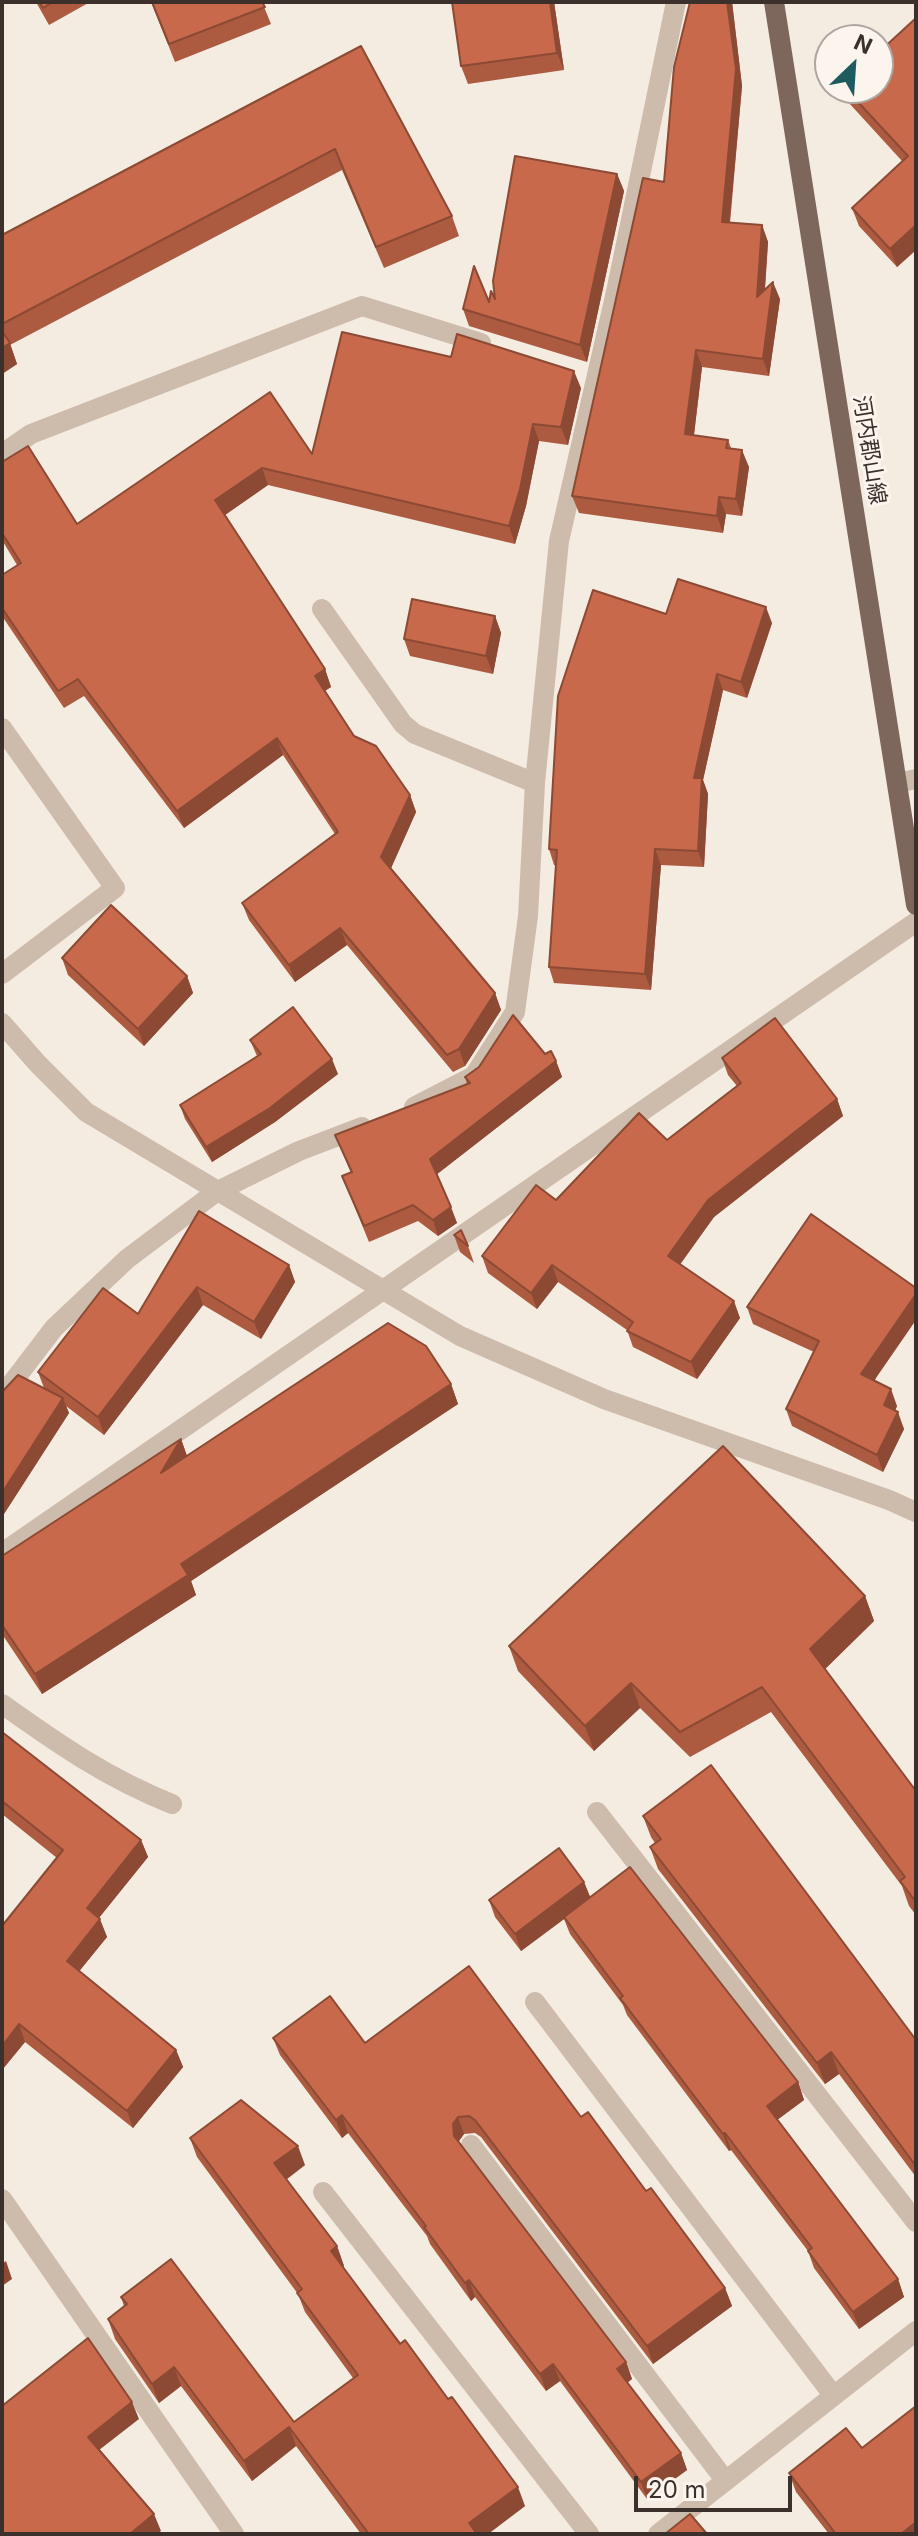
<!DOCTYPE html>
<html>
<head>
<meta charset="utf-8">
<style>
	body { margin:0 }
	#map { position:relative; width:918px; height:2536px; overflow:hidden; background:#f4ebe1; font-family:Inter,sans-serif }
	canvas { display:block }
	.frame { position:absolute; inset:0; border:4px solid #3b302b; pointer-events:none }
	.north { position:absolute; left:814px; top:24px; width:80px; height:80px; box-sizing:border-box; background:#fbf5ee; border:2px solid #aea6a0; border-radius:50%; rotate:25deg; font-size:22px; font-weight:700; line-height:32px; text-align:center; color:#3b302b }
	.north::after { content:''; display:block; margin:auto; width:28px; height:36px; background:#1f5a5e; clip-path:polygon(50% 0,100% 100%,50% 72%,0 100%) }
	.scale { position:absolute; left:634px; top:2476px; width:158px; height:36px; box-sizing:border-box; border:4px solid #3b302b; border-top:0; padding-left:10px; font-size:24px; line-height:28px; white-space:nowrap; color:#3b302b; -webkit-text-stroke:6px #fbf5ee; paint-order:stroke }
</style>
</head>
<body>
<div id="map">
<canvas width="918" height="2536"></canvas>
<div class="frame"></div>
<div class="north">N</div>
<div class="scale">20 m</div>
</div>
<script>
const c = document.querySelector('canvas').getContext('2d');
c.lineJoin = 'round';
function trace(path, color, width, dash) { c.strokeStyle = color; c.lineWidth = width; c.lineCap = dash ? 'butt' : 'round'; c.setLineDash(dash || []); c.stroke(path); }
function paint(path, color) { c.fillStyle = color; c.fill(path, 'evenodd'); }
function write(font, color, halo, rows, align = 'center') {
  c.font = font + ' Inter,"Noto Sans JP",sans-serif'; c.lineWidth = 6; c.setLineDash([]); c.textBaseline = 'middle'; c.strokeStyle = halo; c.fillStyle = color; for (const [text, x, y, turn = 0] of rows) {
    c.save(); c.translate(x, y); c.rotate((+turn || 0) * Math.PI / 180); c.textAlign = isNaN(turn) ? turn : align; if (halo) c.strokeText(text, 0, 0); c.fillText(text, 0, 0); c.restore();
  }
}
const minor = new Path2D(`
	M2,454L31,434L362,306L481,343
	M322,609L403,724L415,734L535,783
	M2,728L115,888L2,974
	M897,783L916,779
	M2,1023L38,1064L86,1112L460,1336L604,1399L889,1500L916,1512
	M414,1107L474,1076L515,1012L528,916L535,783L559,541L616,292L676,2
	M2,1396L54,1328L127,1259L216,1192L299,1151L362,1127
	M2,1553L916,922
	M2,1704C58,1744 107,1778 172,1804
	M597,1812L916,2222
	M535,2002L833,2395
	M471,2145L725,2480
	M323,2192L589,2534
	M2,2199L234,2534
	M658,2534L916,2331`);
const major = new Path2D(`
	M774,2L916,905`);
const wall = new Path2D(`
	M36,2H90L49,25Z
	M151,2H262L271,24L175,62Z
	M554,2L564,70L468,84L461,66Z
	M690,2H732L742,86L730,223L762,225L768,242L765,290L780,299L769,376L702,367L694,435L728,440L731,448L749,467L742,516L726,514L723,533L579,513L572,496L664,182Z
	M916,18V250L897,267L859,226L852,208L902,161L849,103L844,88H878Z
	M361,46L452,216L459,236L384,268L342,170L10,345L17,364L2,374V235Z
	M617,174L624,191L587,362L469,326L463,309L489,302L495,299Z
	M581,388L568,445L539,441L526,506L515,544L268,485L225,515L325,669L331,687L325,691L354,736L410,795L416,812L391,868L495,993L501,1010L465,1066L453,1072L347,945L295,982L249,920L242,903L335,834L283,755L184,828L84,696L64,708L2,616V575L17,565L2,540V462L77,524L270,392L312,454Z
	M666,614L772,623L747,698L723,690L703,780L708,794L704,867L661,865L651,990L554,983L549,967L556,866L554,865L549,849Z
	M495,616L501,633L493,674L410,656L404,639Z
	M62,958L187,976L193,993L144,1046L68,975Z
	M250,1040L338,1074L275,1122L212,1162L185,1119L180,1105L257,1056Z
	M545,1054L556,1061L562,1077L437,1174L457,1223L438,1236L418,1221L369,1242L342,1176L351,1173L335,1135L467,1084L465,1077Z
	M722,1058L837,1099L843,1116L714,1217L680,1264L740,1318L697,1379L633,1347L627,1330L558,1282L537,1309L488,1273L482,1256L556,1200L667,1140L737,1086L728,1075Z
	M199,1211L289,1265L295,1282L261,1339L203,1305L104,1435L66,1406L69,1413L2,1517V1392L44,1388L38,1372L138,1314Z
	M454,1235L468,1246L474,1263L460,1252Z
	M916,1288L875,1380L897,1406L895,1411L904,1429L883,1472L792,1426L786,1409L814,1352L753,1324L747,1307Z
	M451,1384L458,1404L191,1581L196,1595L42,1694L2,1634V1556L181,1439L187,1456Z
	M865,1596L874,1621L825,1669L916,1791V1915L909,1906L902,1886L771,1712L690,1757L640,1708L594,1751L518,1671L509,1646Z
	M2,1732L141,1840L148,1857L99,1918L107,1937L79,1971L176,2050L183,2067L133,2128L25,2042L2,2070L57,1858L2,1814Z
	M643,1816L916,2040V2177L839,2074L825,2084L658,1869L650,1847L655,1843L651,1837Z
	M584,1882L590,1897L798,2082L804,2100L777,2120L898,2279L904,2297L859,2329L814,2268L808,2251L731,2150L729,2151L627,2015L623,2005L570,1934L564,1919L521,1951L495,1917L489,1900Z
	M273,2038L365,2043L581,2117L646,2191L725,2288L732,2306L653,2364L481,2137L475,2133L464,2134L459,2141L626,2362L632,2379L627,2383L681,2453L687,2470L647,2499L560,2381L546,2391L475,2297L471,2301L430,2244L427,2236L348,2133L342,2138L280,2055Z
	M190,2138L305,2165L286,2179L337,2246L344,2266L343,2267L525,2506L488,2534H361L296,2446L252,2481L181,2386L159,2403L115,2339L108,2319L124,2306L121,2297L294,2422L353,2378L305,2312L298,2294L197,2157Z
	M862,2448L916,2534H829L796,2492L789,2473Z`);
const shadedWall = new Path2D(`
	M550,2H554L564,70L557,53Z
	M727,2H732L742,86L728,239L722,222Z
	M617,174L624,191L587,362L580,345Z
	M762,225L768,242L763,314L757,297Z
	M916,225V250L897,267L890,249Z
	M773,282L780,299L769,376L763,359Z
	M10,343L17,364L2,374V348Z
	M696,350L702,367L692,451L685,434Z
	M574,371L581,388L568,445L561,427Z
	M533,424L539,441L526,506L515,544L509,526Z
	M742,450L749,467L742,516L736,499Z
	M262,468L268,485L222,517L215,500Z
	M719,497L726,514L723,533L717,516Z
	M766,607L772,623L747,698L741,682Z
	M495,616L501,633L493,674L486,656Z
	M325,669L331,687L321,693L315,676Z
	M717,674L723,690L703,780L708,794L704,867L698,851L694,778Z
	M277,738L283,755L184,828L177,811Z
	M410,795L416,812L388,875L381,857Z
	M655,849L661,865L651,990L645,974Z
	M340,928L347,945L295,982L289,965Z
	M187,976L193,993L144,1046L138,1029Z
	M495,993L501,1010L465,1066L459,1049Z
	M332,1059L338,1074L275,1122L212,1162L206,1147Z
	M556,1061L562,1077L436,1175L430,1159Z
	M837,1099L843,1116L714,1217L674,1273L668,1256L708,1200Z
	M451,1207L457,1223L438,1236L433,1220Z
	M289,1265L295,1282L261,1339L254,1322Z
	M552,1265L558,1282L537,1309L531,1293Z
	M197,1287L203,1305L104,1435L98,1417Z
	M916,1294V1320L867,1391L861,1374Z
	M734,1301L740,1318L697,1379L691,1362Z
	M451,1384L458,1404L191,1581L196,1595L42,1694L35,1674L181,1564Z
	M891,1389L897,1406L890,1422L884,1405Z
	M63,1398L69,1413L2,1517V1493Z
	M898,1412L904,1429L883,1472L877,1455Z
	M181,1439L188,1459L161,1473Z
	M865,1596L874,1621L820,1674L810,1649Z
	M631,1683L640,1708L594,1751L585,1726Z
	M141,1840L148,1857L93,1925L87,1908Z
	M584,1882L591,1899L521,1951L515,1934Z
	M100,1919L107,1937L73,1979L67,1961Z
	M19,2024L25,2042L2,2070V2046Z
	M176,2050L183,2067L133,2128L127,2111Z
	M831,2052L839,2074L825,2084L817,2063Z
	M798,2082L804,2100L773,2123L767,2106Z
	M342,2115L348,2133L342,2138L336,2120Z
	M458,2117L464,2134L459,2141L454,2136L453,2124Z
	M725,2133L731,2150L729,2151L723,2134Z
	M298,2146L305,2165L282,2183L274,2163Z
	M337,2246L344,2266L338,2270L331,2251Z
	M6,2261L12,2279L2,2286V2264Z
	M898,2279L904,2297L859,2329L853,2312Z
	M469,2280L475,2297L471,2301L465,2283Z
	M725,2288L732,2306L653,2364L647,2346Z
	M626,2362L632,2379L623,2386L617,2369Z
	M553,2364L560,2381L546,2391L540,2374Z
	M174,2367L181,2386L159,2403L152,2384Z
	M132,2402L139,2419L94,2454L88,2437Z
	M289,2427L296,2446L252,2481L244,2461Z
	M681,2453L687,2470L647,2499L641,2482Z
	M518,2487L525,2506L488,2534H473L469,2523Z
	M154,2514L161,2531L157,2534H130Z
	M916,2522V2534H901Z`);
const building = new Path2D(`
	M39,2H53L43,8Z
	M152,2H262L265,7L169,44Z
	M452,2H550L557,53L461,66Z
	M690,2H727L736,69L722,222L762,225L757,297L773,282L763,359L696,350L685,434L728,440L726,448L742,450L736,499L719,497L717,516L572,496L643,178L664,182L674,67Z
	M916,18V225L890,249L852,208L908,156L845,88H878V53Z
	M361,46L452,216L376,247L335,149L2,324V235Z
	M515,156L617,174L580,345L463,309L474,266L489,302L491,291L495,299L493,281Z
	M2,331L10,343L2,348Z
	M342,332L451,357L457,334L574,371L561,427L533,424L520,489L509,526L262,468L215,500L325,669L315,676L354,736L376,746L410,795L381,857L495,993L459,1049L447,1055L340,928L289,965L242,903L338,832L277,738L177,811L78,679L58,691L2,608V575L21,563L2,533V462L28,446L77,524L270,392L312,454Z
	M678,579L766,607L741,682L717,674L694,778H702L698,851L655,849L645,974L549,967L557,850L549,849L558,696L593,590L666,614Z
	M412,599L495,616L486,656L404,639Z
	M111,905L187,976L138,1029L62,958Z
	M293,1007L332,1059L270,1108L206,1147L180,1105L261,1054L250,1040Z
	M513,1015L545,1054L551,1051L556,1061L430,1159L451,1207L433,1220L413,1205L364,1226L342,1176L352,1172L335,1135L470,1083L465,1077L479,1067Z
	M775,1018L837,1099L708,1200L668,1256L734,1301L691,1362L627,1331L633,1322L552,1265L531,1293L482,1256L536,1185L556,1200L639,1113L667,1140L741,1083L722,1058Z
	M199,1211L289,1265L254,1322L197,1287L98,1417L38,1372L103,1288L138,1314Z
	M811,1214L916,1288V1294L861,1374L891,1389L884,1405L898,1412L877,1455L786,1409L819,1341L747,1307Z
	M461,1230L468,1246L454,1235Z
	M388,1323L426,1346L451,1384L181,1564L188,1575L35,1674L2,1625V1556L181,1439L161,1473Z
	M18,1375L63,1398L2,1493V1392Z
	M723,1446L865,1596L810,1649L916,1791V1902L900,1881L905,1877L762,1687L680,1732L631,1683L585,1726L509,1646Z
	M2,1732L141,1840L87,1908L100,1919L67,1961L176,2050L127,2111L19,2024L2,2046V1926L63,1850L2,1801Z
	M711,1765L916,2040V2166L831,2052L817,2063L650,1847L661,1839L643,1816Z
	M559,1848L584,1882L515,1934L489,1900Z
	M630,1867L798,2082L767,2106L898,2279L853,2312L808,2251L812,2248L725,2133L723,2134L620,1998L623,1996L564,1917Z
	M469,1966L581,2117L588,2112L646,2191L651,2188L725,2288L647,2346L475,2120L469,2116L458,2117L453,2124L454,2136L626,2362L617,2369L681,2453L641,2482L553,2364L540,2374L469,2280L465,2283L424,2227L426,2226L342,2115L336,2120L273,2038L330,1996L365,2043Z
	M241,2100L298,2146L274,2163L337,2246L331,2251L400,2344L405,2340L448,2399L452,2397L518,2487L469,2523L477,2534H369L289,2427L244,2461L174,2367L152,2384L108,2319L127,2304L121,2297L171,2259L294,2422L358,2375L297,2293L302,2289L190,2138Z
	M88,2338L132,2402L88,2437L154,2514L130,2534H2V2406Z
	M916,2406V2522L901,2534H836L789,2473L846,2428L862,2448Z
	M690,2514L707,2534H665Z`);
const streetNames = [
	["河内郡山線",869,450,81]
];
trace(minor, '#cdbbac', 20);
trace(major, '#7d675c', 20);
paint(wall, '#ac5a40');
paint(shadedWall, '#8c4a34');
paint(building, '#c8694b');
trace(building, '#8c4a34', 2);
write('22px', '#3b302b', '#fbf5ee', streetNames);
</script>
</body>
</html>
